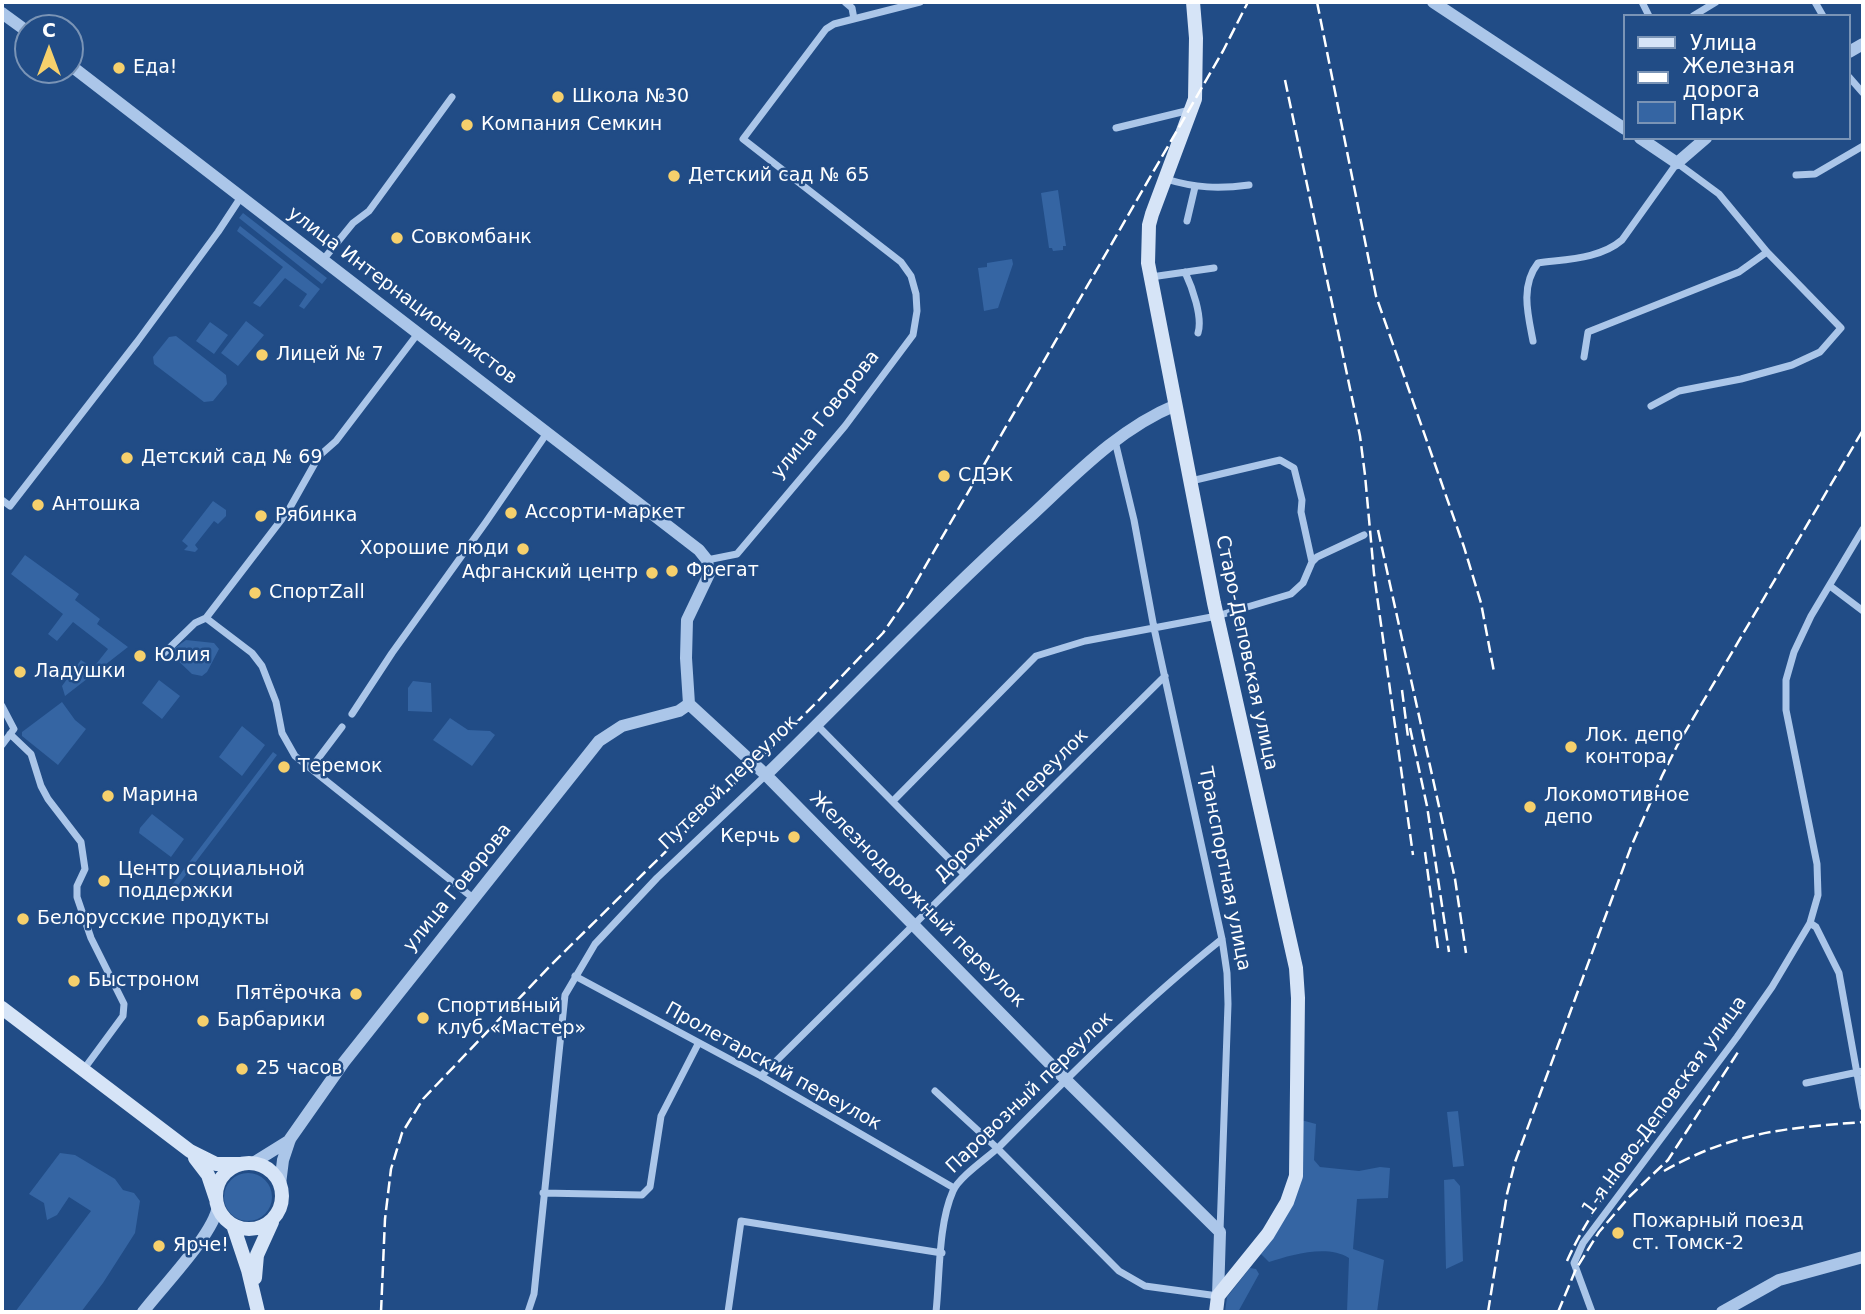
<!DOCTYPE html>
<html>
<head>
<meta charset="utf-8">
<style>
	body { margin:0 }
	#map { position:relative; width:1865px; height:1314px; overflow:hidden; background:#214c86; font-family:"DejaVu Sans",sans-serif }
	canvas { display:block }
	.frame { position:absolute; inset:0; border:4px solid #fff; pointer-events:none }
	.legend { position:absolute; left:1623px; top:14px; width:228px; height:126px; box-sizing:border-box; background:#214c86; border:2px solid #7a94b6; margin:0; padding:9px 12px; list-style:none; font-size:21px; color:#fff }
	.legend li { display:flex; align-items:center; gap:14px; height:35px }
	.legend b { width:35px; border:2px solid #7a94b6 }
	.north { position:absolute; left:14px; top:14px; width:70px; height:70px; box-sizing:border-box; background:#214c86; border:2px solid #7a94b6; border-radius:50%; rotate:0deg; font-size:19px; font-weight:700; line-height:28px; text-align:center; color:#fff }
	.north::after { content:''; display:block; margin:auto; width:24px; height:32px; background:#f6d06c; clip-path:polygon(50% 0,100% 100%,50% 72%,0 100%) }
</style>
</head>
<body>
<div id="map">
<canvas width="1865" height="1314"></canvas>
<div class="frame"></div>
<ul class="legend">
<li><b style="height:9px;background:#d6e4f7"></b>Улица</li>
<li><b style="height:9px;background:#fff"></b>Железная дорога</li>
<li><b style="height:19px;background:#3565a3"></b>Парк</li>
</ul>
<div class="north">С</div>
</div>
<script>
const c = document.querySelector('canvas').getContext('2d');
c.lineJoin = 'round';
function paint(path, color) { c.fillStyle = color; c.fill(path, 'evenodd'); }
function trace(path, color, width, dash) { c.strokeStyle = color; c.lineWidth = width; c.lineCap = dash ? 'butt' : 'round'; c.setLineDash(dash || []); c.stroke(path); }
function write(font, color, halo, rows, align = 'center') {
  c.font = font + ' "DejaVu Sans",sans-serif'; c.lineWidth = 5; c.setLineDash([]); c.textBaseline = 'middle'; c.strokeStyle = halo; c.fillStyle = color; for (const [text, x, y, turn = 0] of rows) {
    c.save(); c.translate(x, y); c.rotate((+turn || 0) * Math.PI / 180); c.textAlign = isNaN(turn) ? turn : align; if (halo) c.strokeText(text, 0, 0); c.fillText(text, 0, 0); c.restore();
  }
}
const green = new Path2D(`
	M1058,190L1066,246H1063V250L1053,251L1052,248H1049L1041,193Z
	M243,213L327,278L322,284L239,218Z
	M240,226L320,289L304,309L299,306L307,294L285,278L260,307L253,303L283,267L237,231Z
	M1012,259L1013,264L998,308L984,311L978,268L987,267V263Z
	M246,321L264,335L238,366L221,353Z
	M210,322L228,335L214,354L196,341Z
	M176,336L226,375L227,384L213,401L204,402L154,364L153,357L169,337Z
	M213,501L226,510V516L218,524L214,521L195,545L198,549L195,552L184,550L188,546L182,541Z
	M25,555L79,594L75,600L100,619L97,624L128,647L65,696L62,686L81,660L93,668L108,649L73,622L57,641L48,634L63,614L11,574Z
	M186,640L214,643L219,649L207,672L202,676L192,674L172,655V650Z
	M159,680L180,696L162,719L142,703Z
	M413,681L431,683L432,712L408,711V688Z
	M62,702L75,720L86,729L58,765L22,736V732Z
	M450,718L468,730L490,731L495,735L472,766L433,740Z
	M242,726L265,745L242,776L219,757Z
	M273,752L277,755L166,901L162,898Z
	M152,814L184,839L171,857L139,833L140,828Z
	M1458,1111L1464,1166L1453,1167L1447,1112Z
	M1301,1120L1316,1124L1314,1160L1320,1167L1359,1171L1380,1167L1390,1168L1388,1198L1357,1199L1353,1249L1384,1260L1377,1312H1347L1349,1258C1327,1244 1291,1255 1269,1262L1259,1252L1291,1203Z
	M60,1153L75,1155L115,1179L123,1190L134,1193L140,1201L135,1233L103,1283L81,1312H15L91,1211L69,1197L57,1215L47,1220L44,1203L29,1194Z
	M224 1197a24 24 0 1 1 48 0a24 24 0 1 1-48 0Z
	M1454,1179L1460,1186L1463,1261L1446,1269L1444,1180Z
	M1250,1268L1256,1269L1259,1274L1238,1312H1225L1227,1297Z`);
const minor = new Path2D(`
	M845,2L852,8L854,19
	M1642,2L1649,16
	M1815,2L1823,16
	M1693,16L1716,2
	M1849,77L1863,93
	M1116,128L1190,110
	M1796,175L1815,174L1863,146
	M1166,179C1195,188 1219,189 1249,185
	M1187,221L1195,187
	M323,260L353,223L369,211L452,97
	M1185,272C1192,287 1203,317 1198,333
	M1151,277L1214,268
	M1533,341C1528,315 1520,286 1538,263C1566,259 1600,259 1622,240L1677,163L1719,194L1767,252L1841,328L1820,352L1792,365L1741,379L1679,391L1651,406
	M1584,357L1588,332L1739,272L1767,252
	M1115,441L1134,520L1154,628L1222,939L1227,973L1228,1004L1220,1231
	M1191,481L1280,460L1294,468L1302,500L1301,512L1312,562
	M2,500L10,506L137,342L218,232L241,197
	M707,560L737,554L845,426L913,335L917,311L916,294L911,276L901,262L743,139L826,29L834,24L920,2
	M1830,586L1863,611
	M206,618L252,653L262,666L276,702L282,733L295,756L473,898
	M160,657L195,623L206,618L288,511L319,456L336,441L419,332
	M2,706L14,729L2,745
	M352,714L392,653L486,522L547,433
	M817,725L964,874
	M10,734L31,754L41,786L48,799L81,842L85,869L77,886V897L91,938L124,1004L123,1016L84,1069
	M311,768L342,727
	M893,801L1036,656L1085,641L1217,616L1291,594L1303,583L1312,562L1317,557L1364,535
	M575,976L761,1076L954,1188
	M761,1076L1165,676
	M1806,1083L1863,1071
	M935,1091L997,1148L1119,1271L1145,1286L1218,1296
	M1863,1107L1839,973L1816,927L1810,923L1818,895L1817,864L1786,710V680L1794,652L1811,616L1863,529
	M543,1193L642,1195L650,1187L661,1116L698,1044
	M528,1312L534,1294L565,995L595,944L657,878L766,775
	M728,1312L741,1221L942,1253
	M936,1312C940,1275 938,1225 953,1191C959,1177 987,1158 999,1147C1071,1074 1142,1003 1222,939
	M1592,1312L1574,1263L1583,1243L1737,1037L1772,987L1810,923`);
const tertiary = new Path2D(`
	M1433,2L1625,129
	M2,13L28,32
	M1849,52L1863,44
	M70,65L699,550L707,560L709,574L687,620L686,658L689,704L766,775L1065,1079L1220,1232L1218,1296
	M1640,138L1677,163L1706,138
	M766,775C855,688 941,597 1033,514C1077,473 1120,428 1176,405
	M253,1163L290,1140
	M280,1184L283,1160L290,1139L344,1062L599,741L622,726L679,711L689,704
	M143,1312C162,1287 214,1234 218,1206
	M1722,1312L1779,1280L1863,1257`);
const secondary = new Path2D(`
	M1193,2L1196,38L1195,99L1152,214L1149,225L1148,263L1214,603L1296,968L1298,998L1296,1176L1287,1202L1268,1234L1218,1296L1216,1312
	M2,1008L190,1151L216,1164H242
	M195,1158L208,1175L216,1199
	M216 1196a33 33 0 1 1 66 0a33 33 0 1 1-66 0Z
	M233,1225L248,1270L258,1312
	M255,1278L257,1255L272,1222`);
const rail = new Path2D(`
	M1317,2L1376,296L1464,547L1481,603L1494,672
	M1285,80L1360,436L1365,475L1374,574L1413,855
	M1378,530L1455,879L1466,953
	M1402,690L1408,737
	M1410,728L1427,806L1449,952
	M1425,852L1438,949
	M1664,1171C1733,1132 1785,1128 1863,1122
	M1567,1261C1593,1203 1637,1152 1675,1100
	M381,1312L385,1219L391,1169L402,1133L423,1099L551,965L819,700L883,633L907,598L1223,51L1248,2
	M1488,1312L1507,1194L1515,1162L1631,847L1662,776L1678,744L1863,430
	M1558,1312L1576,1269L1599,1232L1630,1196L1668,1160L1740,1049`);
const markers = [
	[119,68,7,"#f6d06c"],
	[558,97,7,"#f6d06c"],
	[467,125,7,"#f6d06c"],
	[674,176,7,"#f6d06c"],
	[397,238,7,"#f6d06c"],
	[262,355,7,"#f6d06c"],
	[127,458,7,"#f6d06c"],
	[944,476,7,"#f6d06c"],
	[38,505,7,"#f6d06c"],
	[511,513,7,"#f6d06c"],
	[261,516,7,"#f6d06c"],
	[523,549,7,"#f6d06c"],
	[672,571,7,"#f6d06c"],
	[652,573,7,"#f6d06c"],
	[255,593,7,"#f6d06c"],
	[140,656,7,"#f6d06c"],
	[20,672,7,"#f6d06c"],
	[1571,747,7,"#f6d06c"],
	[284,767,7,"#f6d06c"],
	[108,796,7,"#f6d06c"],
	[1530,807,7,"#f6d06c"],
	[794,837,7,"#f6d06c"],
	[104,881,7,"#f6d06c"],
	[23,919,7,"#f6d06c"],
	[74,981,7,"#f6d06c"],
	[356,994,7,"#f6d06c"],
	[423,1018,7,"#f6d06c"],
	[203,1021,7,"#f6d06c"],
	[242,1069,7,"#f6d06c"],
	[1618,1233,7,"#f6d06c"],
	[159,1246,7,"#f6d06c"]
];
const poiNames = [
	["Еда!",133,68],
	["Школа №30",572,97],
	["Компания Семкин",481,125],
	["Детский сад № 65",688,176],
	["Совкомбанк",411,238],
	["Лицей № 7",276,355],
	["Детский сад № 69",141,458],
	["СДЭК",958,476],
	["Антошка",52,505],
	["Ассорти-маркет",525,513],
	["Рябинка",275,516],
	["Хорошие люди",509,549,"right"],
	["Фрегат",686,571],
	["Афганский центр",638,573,"right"],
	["СпортZall",269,593],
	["Юлия",154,656],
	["Ладушки",34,672],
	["Лок. депо",1585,736],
	["контора",1585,758],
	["Теремок",298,767],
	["Марина",122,796],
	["Локомотивное",1544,796],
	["депо",1544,818],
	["Керчь",780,837,"right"],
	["Центр социальной",118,870],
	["поддержки",118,892],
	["Белорусские продукты",37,919],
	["Быстроном",88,981],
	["Пятёрочка",342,994,"right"],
	["Спортивный",437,1007],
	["клуб «Мастер»",437,1029],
	["Барбарики",217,1021],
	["25 часов",256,1069],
	["Пожарный поезд",1632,1222],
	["ст. Томск-2",1632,1244],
	["Ярче!",173,1246]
];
const streetNames = [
	["улица Интернационалистов",402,296,37],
	["улица Говорова",826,415,-51],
	["Старо-Деповская улица",1246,653,78],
	["Путевой переулок",729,783,-44],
	["Дорожный переулок",1012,806,-45],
	["Транспортная улица",1224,869,79],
	["улица Говорова",458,888,-51],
	["Железнодорожный переулок",917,900,45],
	["Пролетарский переулок",773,1067,29],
	["Паровозный переулок",1030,1093,-44],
	["1-я Ново-Деповская улица",1665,1106,-54]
];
paint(green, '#3565a3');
trace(minor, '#abc6e9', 7);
trace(tertiary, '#abc6e9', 12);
trace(secondary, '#d6e4f7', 14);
trace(rail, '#fff', 2.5, [12, 5]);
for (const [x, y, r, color] of markers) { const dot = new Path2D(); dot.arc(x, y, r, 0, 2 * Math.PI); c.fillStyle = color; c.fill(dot); trace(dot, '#214c86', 2.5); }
write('19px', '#fff', '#214c86', poiNames, 'left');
write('19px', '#fff', '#214c86', streetNames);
</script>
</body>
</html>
